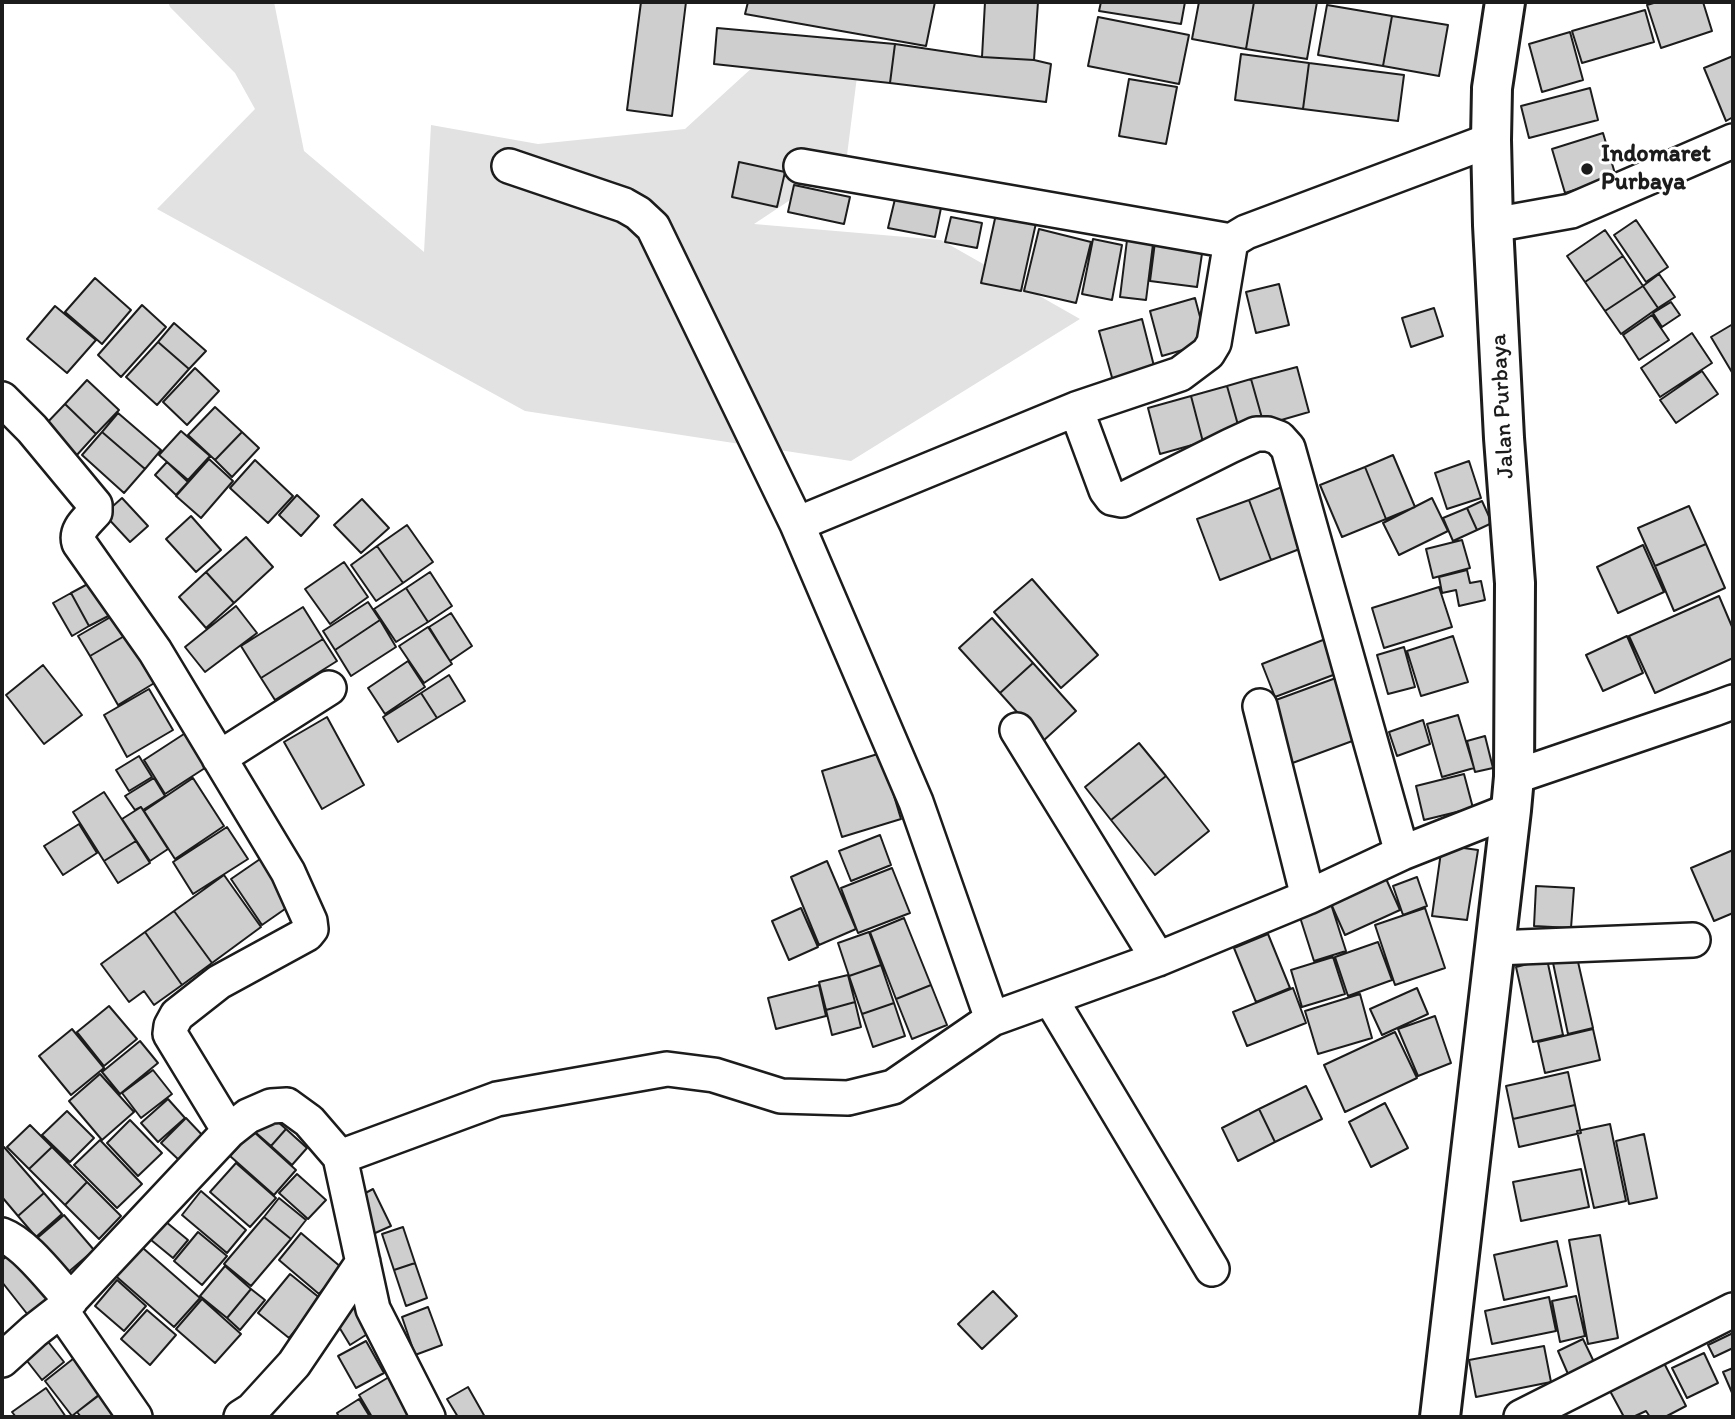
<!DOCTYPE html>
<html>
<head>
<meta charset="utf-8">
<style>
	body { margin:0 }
	#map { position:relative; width:1735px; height:1419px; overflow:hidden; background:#fff; font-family:Itim,sans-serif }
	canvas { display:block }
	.frame { position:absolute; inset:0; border:4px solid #1c1c1c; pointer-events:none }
</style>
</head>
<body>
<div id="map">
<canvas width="1735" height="1419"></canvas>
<div class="frame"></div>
</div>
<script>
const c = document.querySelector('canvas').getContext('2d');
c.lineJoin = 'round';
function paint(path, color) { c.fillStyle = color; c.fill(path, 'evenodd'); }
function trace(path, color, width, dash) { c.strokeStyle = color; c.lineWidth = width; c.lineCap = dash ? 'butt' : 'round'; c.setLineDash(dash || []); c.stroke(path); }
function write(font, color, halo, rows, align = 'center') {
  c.font = font + ' Itim,sans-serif'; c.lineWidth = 6; c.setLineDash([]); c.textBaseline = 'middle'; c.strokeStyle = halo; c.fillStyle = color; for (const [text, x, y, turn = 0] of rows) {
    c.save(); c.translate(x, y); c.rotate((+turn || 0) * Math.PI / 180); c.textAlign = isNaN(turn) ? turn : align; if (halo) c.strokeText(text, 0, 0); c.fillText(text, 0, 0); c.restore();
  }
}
const green = new Path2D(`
	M168,2H274L304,151L424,252L431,125L538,144L685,129L754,66L859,61L846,163L754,224L941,240L1080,319L851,461L525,411L157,209L255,109L235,73L170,7Z`);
const building = new Path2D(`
	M641,2H686L672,116L627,110Z
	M748,2H935L926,46L745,14Z
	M985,2H1038L1034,60L982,57Z
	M1101,2H1185L1181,24L1099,11Z
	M1199,2H1254L1246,49L1192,39Z
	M1254,2H1317L1307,59L1246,49Z
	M1657,2H1703L1712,31L1661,48L1647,5Z
	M1327,5L1392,16L1383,66L1318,55Z
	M1645,10L1654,42L1582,63L1572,31Z
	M1392,16L1448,25L1439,76L1383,66Z
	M1098,17L1189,35L1179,84L1088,66Z
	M717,28L895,44L890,83L714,64Z
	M1570,32L1583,80L1542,92L1529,44Z
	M895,44L982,57L1034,60L1051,64L1046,102L890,83Z
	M1241,54L1309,63L1303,109L1235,100Z
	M1733,56V117L1726,121L1704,68Z
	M1309,63L1404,75L1398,121L1303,109Z
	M1129,79L1177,87L1166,144L1119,136Z
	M1590,88L1598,120L1529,138L1521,106Z
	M1603,133L1616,177L1565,193L1552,149Z
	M739,162L785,172L777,207L732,197Z
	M794,185L850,197L844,224L788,212Z
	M895,199L941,208L935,237L888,228Z
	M996,214L1036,223L1021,291L981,283Z
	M951,217L982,223L977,248L945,242Z
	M1636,220L1668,267L1646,282L1614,235Z
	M1039,229L1091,242L1076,303L1024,291Z
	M1605,230L1623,256L1585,282L1567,256Z
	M1093,239L1122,245L1112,300L1082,294Z
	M1127,240L1153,244L1146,300L1120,297Z
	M1155,242L1203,247L1197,287L1150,281Z
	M1623,256L1643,286L1605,311L1585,282Z
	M1659,274L1675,297L1658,308L1643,286Z
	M95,278L131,310L102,344L65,312Z
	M1279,284L1289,325L1256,333L1246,292Z
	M1643,286L1658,308L1621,334L1605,311Z
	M1195,298L1207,343L1162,356L1150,311Z
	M1671,302L1680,315L1662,327L1653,313Z
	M142,305L166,327L121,377L98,355Z
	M55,306L96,340L67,373L27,339Z
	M1434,308L1443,336L1411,347L1402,318Z
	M1652,315L1669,340L1639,360L1623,335Z
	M1142,319L1155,370L1113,381L1099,331Z
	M174,323L206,351L189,369L158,342Z
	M1733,324V374L1711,337Z
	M1692,333L1712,363L1660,397L1641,368Z
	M158,342L189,369L157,405L126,377Z
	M1297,367L1309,412L1264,425L1251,379Z
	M195,368L219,391L187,425L163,402Z
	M1702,371L1718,394L1676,423L1660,400Z
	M1251,379L1264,425L1240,432L1227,386Z
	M87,380L119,410L96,434L65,404Z
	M1227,386L1240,432L1203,442L1191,396Z
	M1191,396L1203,442L1160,454L1148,408Z
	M65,404L96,434L76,456L44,426Z
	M215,407L242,432L215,460L188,435Z
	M118,413L161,450L145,469L102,432Z
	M181,431L210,456L188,480L159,455Z
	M102,432L145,469L124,493L82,455Z
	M242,432L259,448L232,477L215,460Z
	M1393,455L1415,507L1386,519L1365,467Z
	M209,459L233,481L201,518L176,496Z
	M255,460L293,496L268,523L230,488Z
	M1469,461L1481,498L1447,509L1435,473Z
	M167,462L188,482L176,495L155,475Z
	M1365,467L1386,519L1342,537L1320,485Z
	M1287,485L1310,545L1271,560L1249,500Z
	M297,495L319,516L301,536L279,515Z
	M122,498L148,526L130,542L104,514Z
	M1432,498L1448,531L1399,555L1383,523Z
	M362,499L389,528L361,553L334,525Z
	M1249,500L1271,560L1220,580L1197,519Z
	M1482,501L1492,523L1477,530L1467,508Z
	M1689,506L1706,544L1655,566L1638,528Z
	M1467,508L1477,530L1453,541L1443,518Z
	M191,516L221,550L196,572L166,539Z
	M407,525L433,562L403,583L377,546Z
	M246,537L273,567L234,603L206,572Z
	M1462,540L1470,568L1433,578L1426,549Z
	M1706,544L1725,588L1674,611L1655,566Z
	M1643,545L1664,592L1618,613L1597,567Z
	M377,546L403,583L376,601L351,565Z
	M344,562L368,597L330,624L305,589Z
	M1467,570L1470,583L1481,581L1485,600L1459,606L1456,590L1442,593L1439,577Z
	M206,572L234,603L206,628L179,597Z
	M430,572L452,606L428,622L406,588Z
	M97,579L116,612L89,626L71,593Z
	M1032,579L1098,655L1061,688L994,612Z
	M1439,587L1452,627L1384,648L1372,608Z
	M406,588L428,622L396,642L374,609Z
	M71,593L89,626L72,636L53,603Z
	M1719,596L1733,629V658L1655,693L1629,636Z
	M368,602L380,620L335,650L323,631Z
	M236,606L257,633L205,672L185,647Z
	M303,607L323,639L261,678L241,646Z
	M121,611L133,631L90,656L78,636Z
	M451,613L472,646L450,661L429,627Z
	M992,618L1033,663L1000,693L959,648Z
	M380,620L396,647L351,676L335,650Z
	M428,627L452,664L424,683L399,646Z
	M133,631L161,679L118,705L90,656Z
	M1453,636L1468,682L1421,696L1407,651Z
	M1627,636L1643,673L1603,691L1586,655Z
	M1328,638L1341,672L1275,697L1262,664Z
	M323,639L337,661L275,700L261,678Z
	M1404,647L1415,687L1388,694L1377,655Z
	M408,661L425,687L385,714L368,688Z
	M1033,663L1076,711L1043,741L1000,693Z
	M43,665L82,715L44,744L6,695Z
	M449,675L465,701L437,718L421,693Z
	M1344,675L1366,736L1287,765L1265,704Z
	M149,689L173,730L127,757L104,715Z
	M421,693L437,718L398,742L383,717Z
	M1458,715L1474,768L1442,777L1427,724Z
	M327,717L364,785L322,809L284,742Z
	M1423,720L1430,744L1397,756L1389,732Z
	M187,732L208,766L165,794L144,760Z
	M1485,736L1493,768L1475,772L1467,741Z
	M1139,743L1166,776L1111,820L1085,787Z
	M881,753L901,819L842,837L822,771Z
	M139,756L152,777L129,791L116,770Z
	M1464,774L1473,808L1424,820L1416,786Z
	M1166,776L1209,831L1155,875L1111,820Z
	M154,778L165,796L143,810L141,807L135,810L125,796Z
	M193,778L224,826L175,859L144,811Z
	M104,792L136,841L104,861L73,812Z
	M141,807L168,849L150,861L122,819Z
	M79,824L97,853L63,875L44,846Z
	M227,827L248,859L193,894L173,862Z
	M880,835L891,865L851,881L839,851Z
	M136,841L150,863L118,883L104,861Z
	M1442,845L1478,850L1467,920L1432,916Z
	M1733,850V913L1714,921L1691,868Z
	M263,857L295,902L262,925L231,879Z
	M827,861L856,929L819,945L791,877Z
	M892,868L910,913L858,933L841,888Z
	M1383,872L1400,910L1345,935L1328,897Z
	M224,875L261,927L212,963L174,911Z
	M1417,877L1427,906L1403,915L1393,886Z
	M1536,886L1574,888L1571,928L1534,926Z
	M1330,901L1346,951L1314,961L1298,911Z
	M801,908L818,947L789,960L772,921Z
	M1425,908L1445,968L1395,985L1375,925Z
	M174,911L212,963L182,985L145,932Z
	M904,918L931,985L896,999L870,932Z
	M145,932L182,985L154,1005L144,991L129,1002L101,964Z
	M869,932L881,965L849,976L838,943Z
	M1268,934L1290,988L1256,1002L1234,948Z
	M1378,942L1392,980L1348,996L1335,957Z
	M1576,953L1593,1028L1568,1034L1552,958Z
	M1333,957L1345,994L1302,1007L1291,970Z
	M1547,959L1563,1035L1533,1042L1516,967Z
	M881,965L894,1003L862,1014L849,976Z
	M848,975L855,1002L826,1010L819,982Z
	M819,985L826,1016L776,1029L768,998Z
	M931,985L947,1025L912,1039L896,999Z
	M1293,988L1306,1023L1247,1046L1233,1012Z
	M1417,988L1428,1014L1382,1035L1370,1009Z
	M1360,994L1372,1038L1318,1054L1305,1011Z
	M855,1002L861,1027L832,1035L826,1010Z
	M894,1003L905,1036L873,1047L862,1014Z
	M109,1006L137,1039L104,1066L77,1032Z
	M1435,1016L1451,1063L1418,1076L1398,1029Z
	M72,1029L104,1068L71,1095L39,1056Z
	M1593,1029L1600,1060L1545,1073L1538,1042Z
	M1395,1032L1417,1078L1345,1112L1324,1065Z
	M140,1041L158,1063L120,1094L102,1072Z
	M153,1070L172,1094L141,1118L122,1093Z
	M1568,1072L1575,1105L1513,1119L1506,1086Z
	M100,1074L134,1112L102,1140L69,1101Z
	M1306,1086L1322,1119L1275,1142L1259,1109Z
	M168,1099L185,1118L158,1142L141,1123Z
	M1385,1103L1408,1148L1371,1167L1349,1122Z
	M1575,1105L1581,1133L1519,1147L1513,1119Z
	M1259,1109L1275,1142L1238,1161L1222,1128Z
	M67,1111L94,1138L70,1162L42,1135Z
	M270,1115L286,1129L271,1146L255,1132Z
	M186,1118L204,1137L180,1161L161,1143Z
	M130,1120L162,1153L138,1176L107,1143Z
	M1610,1124L1626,1201L1594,1208L1577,1131Z
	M30,1125L52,1147L29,1169L7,1147Z
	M286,1129L307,1148L292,1165L271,1146Z
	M253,1131L296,1170L274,1195L230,1156Z
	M1644,1134L1657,1198L1629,1204L1616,1141Z
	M100,1140L142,1184L117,1208L74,1165Z
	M4,1147L44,1193L18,1216L2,1197V1149Z
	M52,1147L87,1182L65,1205L29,1169Z
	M236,1163L276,1198L250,1227L210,1192Z
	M1581,1169L1589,1207L1521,1221L1513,1182Z
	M297,1174L326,1200L308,1219L279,1193Z
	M87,1182L121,1216L99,1239L65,1205Z
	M373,1189L391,1226L373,1234L356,1198Z
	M201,1191L246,1230L227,1253L182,1215Z
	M44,1193L62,1214L36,1237L18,1216Z
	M279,1198L306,1220L291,1239L264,1217Z
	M64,1215L94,1250L65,1275L35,1240Z
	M160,1217L188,1240L173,1258L145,1235Z
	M264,1217L291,1239L251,1286L224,1264Z
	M403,1227L415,1263L394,1270L382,1234Z
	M198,1232L227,1256L202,1285L174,1261Z
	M301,1233L342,1268L319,1294L279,1260Z
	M1600,1235L1618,1338L1588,1344L1569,1240Z
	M1557,1241L1567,1286L1504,1300L1494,1255Z
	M136,1242L200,1298L174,1327L110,1271Z
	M15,1250L52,1297L28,1315L2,1282V1260Z
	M415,1263L427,1298L406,1306L394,1270Z
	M225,1266L251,1289L227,1318L200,1296Z
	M290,1274L321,1299L289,1338L258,1313Z
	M117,1280L146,1306L124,1331L95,1306Z
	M251,1289L265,1300L240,1330L227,1318Z
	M993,1291L1017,1316L982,1349L958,1324Z
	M1576,1296L1585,1336L1560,1342L1552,1301Z
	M1549,1297L1556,1331L1492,1344L1485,1311Z
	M202,1299L241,1334L215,1363L176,1329Z
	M352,1305L369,1333L350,1345L333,1317Z
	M428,1307L442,1345L415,1355L402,1317Z
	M147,1310L176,1335L150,1365L121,1339Z
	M1733,1333V1348L1714,1357L1708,1345Z
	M42,1334L64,1362L42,1380L20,1352Z
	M1583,1339L1594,1362L1568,1374L1558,1351Z
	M366,1341L384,1373L356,1388L338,1356Z
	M1544,1346L1551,1382L1476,1397L1469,1360Z
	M83,1351L110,1386L72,1416L45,1381Z
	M1704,1353L1718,1383L1687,1398L1672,1368Z
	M1664,1363L1686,1406L1665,1417H1650L1646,1411L1633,1417H1624L1610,1391Z
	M1733,1368V1395L1723,1372Z
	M389,1377L411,1414L404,1417H372L359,1395Z
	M468,1387L485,1417H458L447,1399Z
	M46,1388L66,1417H16L12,1412Z
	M106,1390L127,1417H81L77,1412Z
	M359,1399L370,1417H339L337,1413Z`);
const minor = new Path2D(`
	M509,166L624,205L638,213L653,227L797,524
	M801,166L1231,241
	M1493,225L1571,211L1733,141
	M2,399L32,429L95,505V512C87,521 75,530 79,543L155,651L288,872L310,921L311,929L307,934L219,982L177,1015L171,1026L170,1034L229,1131
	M1076,409L1106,490L1112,498L1122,500L1230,446L1256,434H1268L1279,438L1288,448L1402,853
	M1260,706L1308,897
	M1017,730L1158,959
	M219,758L329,688
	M1514,777L1714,709L1733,702
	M1495,948L1693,940
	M1050,998L1212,1269
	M992,1019L916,802L797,524L1076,409L1180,374L1208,353L1214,343L1231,241L1246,232L1491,140
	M340,1157L497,1099L667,1069L714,1075L781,1096L848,1098L893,1087L992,1019L1158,959L1308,897L1402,853L1511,810
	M2,1235C26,1244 52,1280 71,1300
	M2,1360L34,1331L61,1310
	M135,1417L61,1310L229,1131L248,1116L271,1106L287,1105L309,1121L340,1157L373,1309L428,1417
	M241,1417L252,1410L294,1364L363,1262
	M1521,1417L1733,1310`);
const major = new Path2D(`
	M1440,1417L1511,810L1514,777L1515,583L1504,438L1493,225L1491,140L1492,88L1505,2`);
const markers = [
	[1587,169,7,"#1c1c1c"]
];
const poiNames = [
	["Indomaret",1601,155],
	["Purbaya",1601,183]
];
const streetNames = [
	["Jalan Purbaya",1503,406,-93]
];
paint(green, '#e2e2e2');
paint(building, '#cecece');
trace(building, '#1c1c1c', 2);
trace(minor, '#1c1c1c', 38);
trace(major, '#1c1c1c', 44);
trace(minor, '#fff', 33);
trace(major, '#fff', 38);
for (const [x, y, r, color] of markers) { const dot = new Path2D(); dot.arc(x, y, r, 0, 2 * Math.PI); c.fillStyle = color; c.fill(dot); trace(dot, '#fff', 2.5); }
write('bold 24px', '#1c1c1c', '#fff', poiNames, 'left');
write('24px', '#1c1c1c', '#fff', streetNames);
</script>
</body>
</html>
